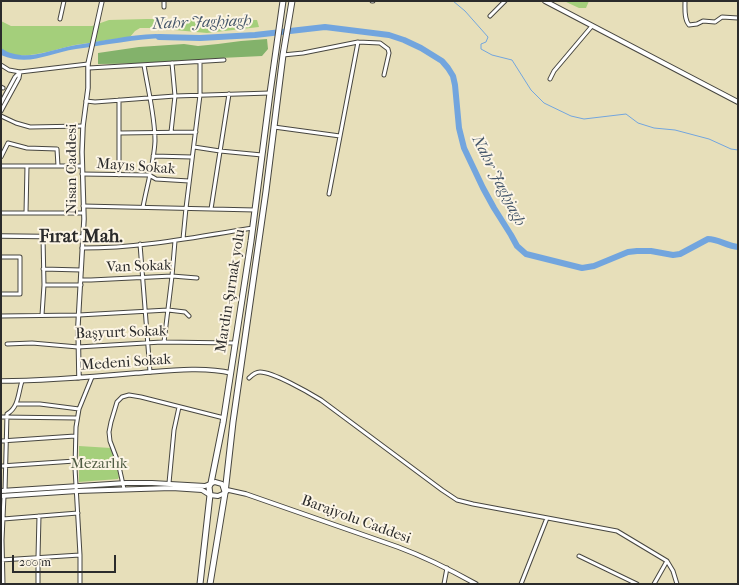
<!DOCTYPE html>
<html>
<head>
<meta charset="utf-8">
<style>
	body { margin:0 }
	#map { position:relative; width:739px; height:585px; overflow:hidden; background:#e7dfba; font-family:"IM FELL French Canon",serif }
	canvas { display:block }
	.frame { position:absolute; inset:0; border:2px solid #2b2b2b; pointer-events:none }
	.scale { position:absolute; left:12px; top:555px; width:104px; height:18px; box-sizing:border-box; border:2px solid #2b2b2b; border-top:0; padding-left:5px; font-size:12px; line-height:14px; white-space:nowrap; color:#2b2b2b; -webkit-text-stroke:3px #fcf5e5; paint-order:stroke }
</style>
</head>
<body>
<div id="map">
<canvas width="739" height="585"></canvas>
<div class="frame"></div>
<div class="scale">200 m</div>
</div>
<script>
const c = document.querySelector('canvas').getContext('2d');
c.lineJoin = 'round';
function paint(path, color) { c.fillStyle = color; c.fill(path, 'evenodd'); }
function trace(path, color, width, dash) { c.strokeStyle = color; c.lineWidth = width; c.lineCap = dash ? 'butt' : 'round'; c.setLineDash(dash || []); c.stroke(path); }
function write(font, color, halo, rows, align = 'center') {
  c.font = font + ' "IM FELL French Canon",serif'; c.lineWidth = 4; c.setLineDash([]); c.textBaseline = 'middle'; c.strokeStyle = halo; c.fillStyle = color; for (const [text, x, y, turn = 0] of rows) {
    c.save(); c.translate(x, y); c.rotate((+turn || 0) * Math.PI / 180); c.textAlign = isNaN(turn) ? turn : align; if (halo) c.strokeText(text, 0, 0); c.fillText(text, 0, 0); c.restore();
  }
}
const green = new Path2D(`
	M564,1H589L586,8H579Z
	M147,19L257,20L259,27L207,33L153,28H140L135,31L130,37C111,40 93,42 75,45C59,48 10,66 1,47V21L11,26H92L109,20Z
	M79,446L111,448L115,457L119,477L118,479L79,482Z`);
const forest = new Path2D(`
	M267,39L268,49L262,56C207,58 153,64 98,64V53L139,47L184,44L198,46L218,44L241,41Z`);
const water = new Path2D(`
	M156,34L165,35L166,37L165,38C136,39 105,45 76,49C48,53 30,67 1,55V48C24,64 51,49 76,45C102,41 129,35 156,34Z`);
const stream = new Path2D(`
	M453,1L465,11L488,37L486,42L481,44V49L492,55L512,60L531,90L544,103L571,116L584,119L626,114L638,123L654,128L675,130L709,139L731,149L738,150`);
const river = new Path2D(`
	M159,37L200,38L255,35L325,27L389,35L404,40L421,48L442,61L448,68L453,76L455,85L459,128L464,148L483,188L494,208L511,235L517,246L526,254L582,268L594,266L628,252L637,251H651L673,255L680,254L708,239C718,239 727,246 738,247`);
const minor = new Path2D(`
	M372,1H373
	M685,1C685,9 684,19 689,25L697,24L703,21L715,22L722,17L738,18
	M164,7V1
	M490,16L505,1
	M60,19L64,1
	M283,55L303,53L358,42L380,43L388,49L389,53L384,75
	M1,65L9,70L20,72L88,64
	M89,68L224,60
	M550,79L554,71L592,26
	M1,87L3,88
	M86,101L95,102L175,96L270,93
	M1,103L15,77L20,72
	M1,111L19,78L20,72
	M1,116L16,123L30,127L83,126
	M274,127L340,136
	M171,132L175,96L172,63
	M120,133L196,132
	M194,147L220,151L262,155
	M153,156L192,157
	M1,157L8,143L27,148L57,149L58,166
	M1,166H82
	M82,174L149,175L156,179L189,181
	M119,175V100
	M329,194L358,42
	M83,206L255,210
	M143,207C147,185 154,163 155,141C155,116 148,90 144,65
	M211,209L229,94
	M1,213H83
	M26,213L27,166
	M183,239L186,208L200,95V62
	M140,244L150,372
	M82,248C140,248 196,237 253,228
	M1,257H20V294H1
	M43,269L81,270
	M81,280H91L172,276L197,278
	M44,285H81
	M42,315L44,285L43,237
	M1,316L79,315L168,310L185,312L189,316
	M164,342L172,276L175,241
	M7,344L32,343L78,347L162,342L235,343
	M249,378C252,375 255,372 260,372C273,372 308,392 321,400L442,490L457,500L473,504L617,531L667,561L673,571L677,584
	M17,404H40L79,409
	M1,417L77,418
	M1,441L75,436
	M1,466L75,461
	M169,483L174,430L179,407
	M124,489L118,462L110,441L109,432L111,422L117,402L122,397L129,395L141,397L224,418
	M5,491L7,414C19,407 18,393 22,381
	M3,519L78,513
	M579,556L637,584
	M1,560L80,555
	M3,584L2,540L4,496
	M38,584V557L39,516
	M80,584V555L75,468L76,427L79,409L92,377
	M444,584L447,568
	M521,584L547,518
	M654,584L667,561`);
const tertiary = new Path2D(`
	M1,236L83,237
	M79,378L78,325L84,219L82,152L83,126L88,88V64L102,1
	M1,381C46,381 91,377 136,373C164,371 204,366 231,373
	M225,493L228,490L246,494L398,547C425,557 451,570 476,584`);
const secondary = new Path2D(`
	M545,1L738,102
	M1,491L126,483H152L205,486L215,482L222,484L225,493L218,496L210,495L202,490L172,488L77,491L1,496`);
const trunk = new Path2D(`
	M200,584L210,495L209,487L211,483L223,423L251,241L270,93L283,1
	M210,584L225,493L233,422L266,191L283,55L292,1`);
const streetNames = [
	["Mayıs Sokak",136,167,4],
	["Nisan Caddesi",72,169,-90],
	["Van Sokak",139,267,-2],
	["Mardin-Şırnak yolu",231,291,-81],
	["Başyurt Sokak",121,333,-2],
	["Medeni Sokak",126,363,-4],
	["Barajyolu Caddesi",356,520,20]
];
const parkNames = [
	["Mezarlık",99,464]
];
const waterNames = [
	["Nahr Jaghjagh",202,23,-2],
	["Nahr Jaghjagh",498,181,63]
];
const districtNames = [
	["Fırat Mah.",81,237]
];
paint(green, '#a4cf7b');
paint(forest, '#83b26b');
paint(water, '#72a5de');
trace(stream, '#72a5de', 1);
trace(river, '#72a5de', 6);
trace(minor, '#474640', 5);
trace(tertiary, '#474640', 5.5);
trace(secondary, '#474640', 6);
trace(trunk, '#474640', 7);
trace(minor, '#fff', 3);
trace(tertiary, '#fff', 3.5);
trace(secondary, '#fff', 4);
trace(trunk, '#fff', 5);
write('15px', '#2b2b2b', '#fcf5e5', streetNames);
write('15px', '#4f5c43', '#fcf5e5', parkNames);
write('italic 16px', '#44566a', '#fcf5e5', waterNames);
write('bold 19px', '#2b2b2b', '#fcf5e5', districtNames);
</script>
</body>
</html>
